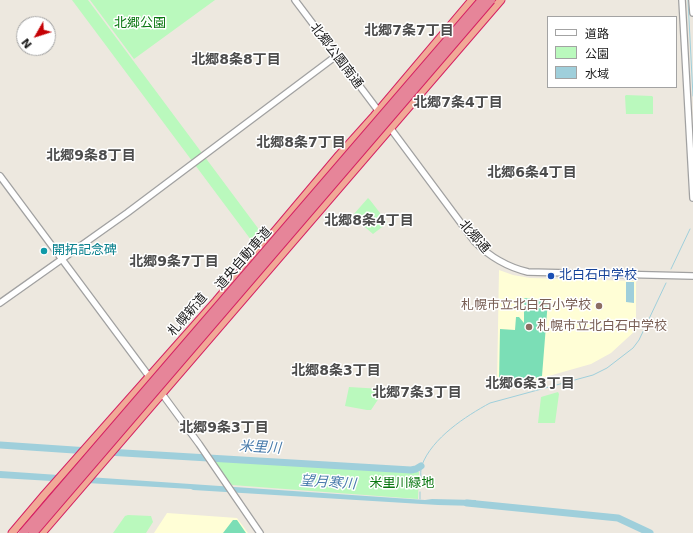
<!DOCTYPE html>
<html>
<head>
<meta charset="utf-8">
<style>
	body { margin:0 }
	#map { position:relative; width:693px; height:533px; overflow:hidden; background:#ede8df; font-family:"DejaVu Sans","Noto Sans JP",sans-serif }
	canvas { display:block }
	.legend { position:absolute; left:547px; top:16px; width:130px; height:72px; box-sizing:border-box; background:#fff; border:1px solid #a3a3a3; margin:0; padding:5px 7px; list-style:none; font-size:12px; color:#1a1a1a }
	.legend li { display:flex; align-items:center; gap:8px; height:20px }
	.legend b { width:20px; border:1px solid #a3a3a3 }
	.north { position:absolute; left:16px; top:16px; width:40px; height:40px; box-sizing:border-box; background:#fff; border:1px solid #a3a3a3; border-radius:50%; rotate:231deg; font-size:11px; font-weight:700; line-height:16px; text-align:center; color:#1a1a1a }
	.north::after { content:''; display:block; margin:auto; width:14px; height:18px; background:#c50004; clip-path:polygon(50% 0,100% 100%,50% 72%,0 100%) }
</style>
</head>
<body>
<div id="map">
<canvas width="693" height="533"></canvas>
<ul class="legend">
<li><b style="height:5px;background:#fff"></b>道路</li>
<li><b style="height:11px;background:#baf9bd"></b>公園</li>
<li><b style="height:11px;background:#9fcfdb"></b>水域</li>
</ul>
<div class="north">N</div>
</div>
<script>
const c = document.querySelector('canvas').getContext('2d');
c.lineJoin = 'round';
function paint(path, color) { c.fillStyle = color; c.fill(path, 'evenodd'); }
function trace(path, color, width, dash) { c.strokeStyle = color; c.lineWidth = width; c.lineCap = dash ? 'butt' : 'round'; c.setLineDash(dash || []); c.stroke(path); }
function write(font, color, halo, rows, align = 'center') {
  c.font = font + ' "DejaVu Sans","Noto Sans JP",sans-serif'; c.lineWidth = 3; c.setLineDash([]); c.textBaseline = 'middle'; c.strokeStyle = halo; c.fillStyle = color; for (const [text, x, y, turn = 0] of rows) {
    c.save(); c.translate(x, y); c.rotate((+turn || 0) * Math.PI / 180); c.textAlign = isNaN(turn) ? turn : align; if (halo) c.strokeText(text, 0, 0); c.fillText(text, 0, 0); c.restore();
  }
}
const education = new Path2D(`
	M499,270L513,275L530,278L636,281V330L611,353L591,364L503,389L497,384Z
	M167,513L237,518L248,533H154Z`);
const park = new Path2D(`
	M72,0H88L266,239L257,248Z
	M90,0H215L134,59Z
	M626,95L652,96L653,97V114H626L625,96Z
	M368,198L370,200L387,222L386,224L373,234L353,217V215Z
	M349,387L382,389L383,392L371,410H367L345,406Z
	M558,392L559,394L555,423H538L541,397Z
	M213,460L419,472L418,499L232,485Z
	M128,515L151,516L153,522L146,533H113L125,516Z`);
const pitch = new Path2D(`
	M524,298L548,300L542,376L504,388L499,383L500,329L515,330L516,317H519L524,323Z
	M233,520H237L246,533H223Z`);
const water = new Path2D(`
	M626,282H634V303L626,302Z
	M0,471L425,500L432,499L476,500V506L438,505L193,490L191,489L0,478Z`);
const stream = new Path2D(`
	M688,0L693,96
	M671,269L690,229
	M421,481C421,476 420,469 422,465C432,438 466,416 490,403L593,375L607,368L633,348L639,340L666,283
	M420,499V492`);
const river = new Path2D(`
	M0,445L89,451
	M107,452L411,470L416,469L421,466
	M467,503L618,518L650,533`);
const tertiary = new Path2D(`
	M295,0L380,113
	M682,0L693,198
	M692,0L693,13
	M388,125L475,242C491,258 507,267 528,272L693,276
	M0,176L151,379
	M0,303L127,213L336,56
	M160,391L199,444L260,533`);
const trunk = new Path2D(`
	M12,533L45,494L216,301L339,155L374,116L472,0
	M42,533L501,0`);
const motorwayBridge = new Path2D(`
	M23,533L482,0
	M33,533L491,0`);
const markers = [
	[44,251,4,"#0f9aa8"],
	[551,276,4,"#1a4fb4"],
	[599,306,4,"#8d6e63"],
	[529,327,4,"#8d6e63"]
];
const parkNames = [
	["北郷公園",140,24],
	["米里川緑地",402,484]
];
const streetNames = [
	["北郷公園南通",336,56,53],
	["北郷通",474,237,49],
	["道央自動車道",244,259,-49],
	["札幌新道",188,315,-49]
];
const cultureNames = [
	["開拓記念碑",52,251]
];
const transitNames = [
	["北白石中学校",559,276]
];
const educationNames = [
	["札幌市立北白石小学校",591,306],
	["札幌市立北白石中学校",537,327,"left"]
];
const neighbourhoodNames = [
	["北郷7条7丁目",409,31],
	["北郷8条8丁目",236,60],
	["北郷7条4丁目",458,103],
	["北郷8条7丁目",301,143],
	["北郷9条8丁目",91,156],
	["北郷6条4丁目",532,173],
	["北郷8条4丁目",369,221],
	["北郷9条7丁目",174,262],
	["北郷8条3丁目",336,371],
	["北郷6条3丁目",530,384],
	["北郷7条3丁目",417,393],
	["北郷9条3丁目",224,428]
];
const waterNames = [
	["米里川",260,448,3],
	["望月寒川",328,483,4]
];
paint(education, '#fffed6');
paint(park, '#baf9bd');
paint(pitch, '#7bdeb6');
paint(water, '#9fcfdb');
trace(stream, '#9fcfdb', 1);
trace(river, '#9fcfdb', 7);
trace(tertiary, '#a1a1a1', 8);
trace(trunk, '#d62163', 9);
trace(tertiary, '#fff', 5.5);
trace(trunk, '#f1a997', 7);
trace(motorwayBridge, '#d62163', 10, []);
trace(motorwayBridge, '#e68599', 8);
for (const [x, y, r, color] of markers) { const dot = new Path2D(); dot.arc(x, y, r, 0, 2 * Math.PI); c.fillStyle = color; c.fill(dot); trace(dot, '#fff', 1.5); }
write('13px', '#0a7711', '#fff', parkNames);
write('13px', '#1a1a1a', '#fff', streetNames);
write('13px', '#0d838f', '#fff', cultureNames, 'left');
write('13px', '#164399', '#fff', transitNames, 'left');
write('13px', '#785e54', '#fff', educationNames, 'right');
write('bold 14px', '#4d4d4d', '#fff', neighbourhoodNames);
write('italic 14px', '#477aaa', '#fff', waterNames);
</script>
</body>
</html>
